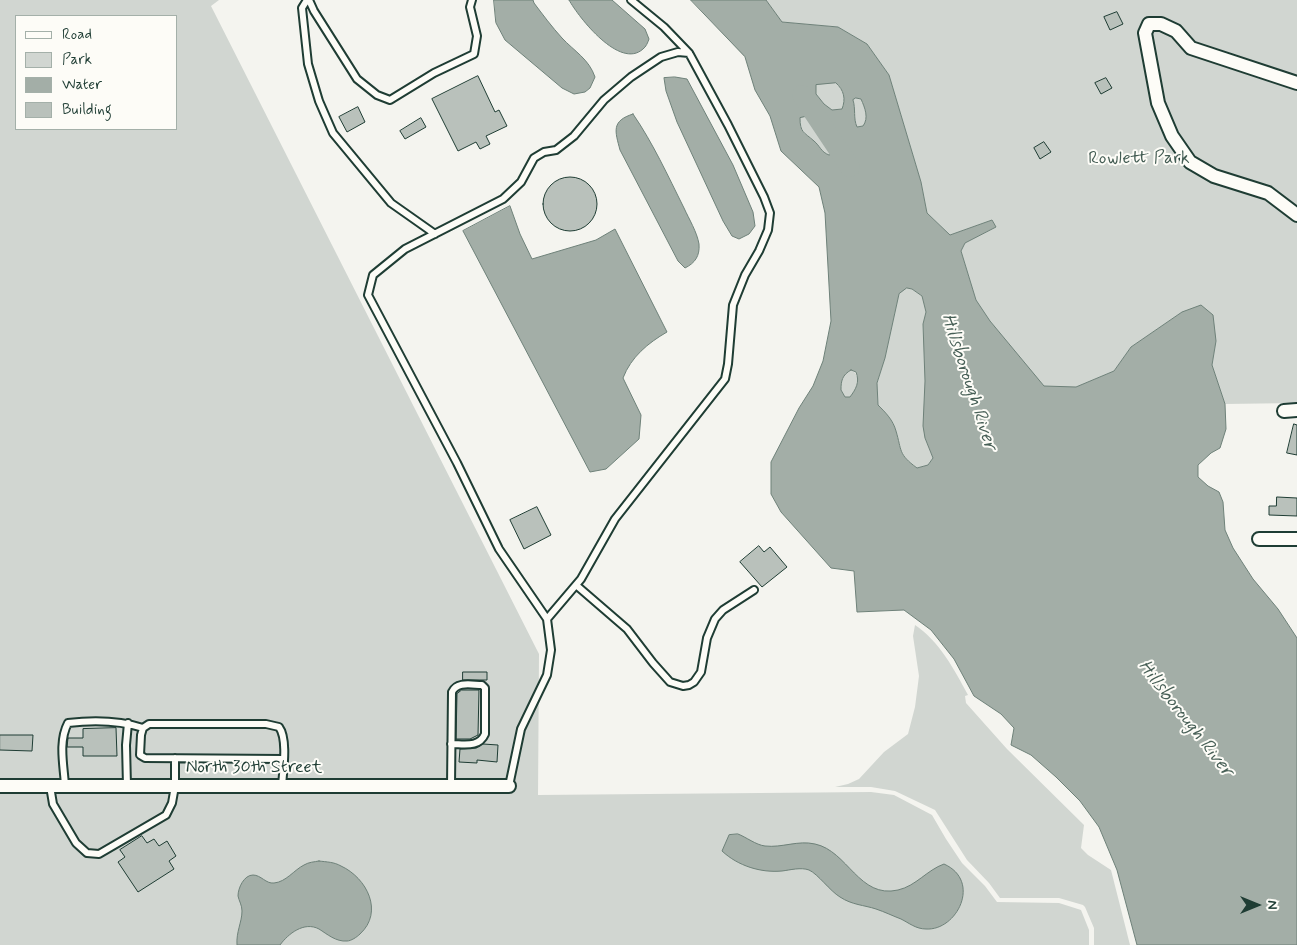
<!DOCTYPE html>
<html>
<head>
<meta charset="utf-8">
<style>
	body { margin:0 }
	#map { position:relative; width:1297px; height:945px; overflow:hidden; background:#f4f4ef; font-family:Mynerve,sans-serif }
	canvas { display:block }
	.legend { position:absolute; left:15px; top:15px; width:162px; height:115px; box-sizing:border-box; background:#fdfcf7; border:1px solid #a4b0a9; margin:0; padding:6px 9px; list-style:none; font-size:15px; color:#1f3d34 }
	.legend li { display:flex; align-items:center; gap:10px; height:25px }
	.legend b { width:25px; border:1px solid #a4b0a9 }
	.north { position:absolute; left:1232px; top:880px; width:50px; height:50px; -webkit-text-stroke:4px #fdfcf7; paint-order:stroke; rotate:90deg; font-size:14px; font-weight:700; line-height:20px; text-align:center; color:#1f3d34 }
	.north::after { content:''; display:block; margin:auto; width:18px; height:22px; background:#1f3d34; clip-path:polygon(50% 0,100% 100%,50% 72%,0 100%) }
</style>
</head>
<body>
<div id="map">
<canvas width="1297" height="945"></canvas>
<ul class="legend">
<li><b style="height:6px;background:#fdfcf7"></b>Road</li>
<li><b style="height:14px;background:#d1d6d1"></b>Park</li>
<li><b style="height:14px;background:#a3aea7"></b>Water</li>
<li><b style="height:14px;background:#b9c1bb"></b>Building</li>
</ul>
<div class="north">N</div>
</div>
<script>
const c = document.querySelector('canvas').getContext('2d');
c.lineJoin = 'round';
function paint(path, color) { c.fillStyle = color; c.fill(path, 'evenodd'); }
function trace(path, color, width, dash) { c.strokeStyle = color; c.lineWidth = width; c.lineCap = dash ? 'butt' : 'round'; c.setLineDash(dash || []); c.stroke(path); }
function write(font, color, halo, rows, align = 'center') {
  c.font = font + ' Mynerve,sans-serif'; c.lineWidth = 4; c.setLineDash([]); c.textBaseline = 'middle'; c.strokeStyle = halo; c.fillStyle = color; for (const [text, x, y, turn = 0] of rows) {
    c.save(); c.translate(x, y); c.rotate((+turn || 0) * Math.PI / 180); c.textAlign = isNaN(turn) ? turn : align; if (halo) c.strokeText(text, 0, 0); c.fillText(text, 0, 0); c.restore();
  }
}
const green = new Path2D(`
	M0,0H219L211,6L539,654L538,795L871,792L894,795L932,815L946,839L962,863L985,886L997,902L1059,903L1081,910L1089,930V945H0ZM16,16H176V129H16Z
	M766,0H1297V403L1225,404L1212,365L1216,341L1182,312L1131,347L1114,371L1076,387H1044L990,321L976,300L961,251L965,243L996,227L992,220L950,235L927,213L921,182L889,75L867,44L838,27L782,22Z
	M836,83C844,90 846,99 842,109L832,110L824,104L816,94V85Z
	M856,98L861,99C865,108 869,118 863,126L857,127C853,118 856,109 853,100Z
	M808,116C827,119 834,135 834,153L829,155C821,152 820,146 814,141C804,132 800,133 800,118Z
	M907,288L912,289L922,296L926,312L923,324L925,361V438L933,458L928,465L917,468C898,454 902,451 896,431C893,420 886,413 878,405L877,384L885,358L899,294Z
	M851,370C863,376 857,389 850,397H845L841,390C841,381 842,375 851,370Z
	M915,625C940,642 954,669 968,695L965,696L966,703L1007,749L1084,825L1081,848L1088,855L1111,870L1130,945H1094V928L1085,907L1083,905L1059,898H1000L989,883L967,860L935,810L895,791L871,787H835L848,784L859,779L884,752L908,734L915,707L919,676L913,636Z`);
const water = new Path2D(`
	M494,0H533L534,3C543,15 552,27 562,38C574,51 589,59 595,77L590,88L585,92L574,94L562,88L505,40L496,23Z
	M569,0H612L645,29L649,39C648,42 646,47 643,49C620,70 579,18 569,0Z
	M691,0H766L782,22L838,27L867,44L889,75L921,182L927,213L950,235L992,220L996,227L965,243L961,251L976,300L990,321L1044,386L1076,387L1114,371L1131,347L1182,312L1201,305L1213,315L1216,341L1212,365L1225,404L1226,429L1220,448L1211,453L1198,465V477L1208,486L1219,492L1223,502L1225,530L1233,548L1253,579L1278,609L1297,638V945H1137L1117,870L1099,827L1080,801L1056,777L1031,755L1011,745L1014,728L1001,714L974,696L954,659L931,630L904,610L857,612L854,571L831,568L781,512L771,494V462L799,408L813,386L823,361L831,321L825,213L819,187L781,151L770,116L755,90L745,57ZM836,83C844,90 846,99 842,109L832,110L824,104L816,94V85ZM856,98L861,99C865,108 869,118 863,126L857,127C853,118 856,109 853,100ZM808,116C826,119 835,135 834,153L829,155C821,152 820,146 814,141C804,132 800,133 800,118ZM907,288L912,289L922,296L926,312L923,324L925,381L923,426L925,438L933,458L928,465L917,468C898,454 902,451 896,431C893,420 886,413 878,405L877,383L885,358L899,294ZM851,370L856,372C860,382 856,389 850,397H845L841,390C841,381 842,375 851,370Z
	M675,77L687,79L733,165L753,212L755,226L749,234L739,239L732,236L723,221L677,122L666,91L664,78Z
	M633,114C653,143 668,176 684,208C689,219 697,232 699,244C700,256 695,263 685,268L678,261L620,150C615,131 611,121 633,114Z
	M510,206L520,234L532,259L596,240L615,229L667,332C648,343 631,357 623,378L641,415L639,439L606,469L590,472L463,231Z
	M738,834C746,837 756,845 765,846C782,848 798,840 815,844C848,851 859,899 898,890C916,886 927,870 944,864C982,881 957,931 926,929C916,929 909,923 901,919C893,916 885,912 876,909C864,905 852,905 840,897C830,891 818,874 809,870C801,867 790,870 782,871C761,873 738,866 722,851L729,835Z
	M319,861C327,862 334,862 341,866C367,878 384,912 360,934C357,937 351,941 347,941C336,942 327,934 319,929C304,921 288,934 280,945H237C236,932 242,922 242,911C242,905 239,901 238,896C238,888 244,875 253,875C261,875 266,884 274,883C286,882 294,870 304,865C309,862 314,862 319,861Z`);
const river = new Path2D(`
	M802,95L850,167`);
const building = new Path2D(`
	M1117,12L1123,24L1110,30L1104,17Z
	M478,76L495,112L499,110L507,126L486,136L490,144L480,149L476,142L458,151L432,99Z
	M1106,78L1112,88L1101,94L1095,83Z
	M358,107L365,122L347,132L339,117Z
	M421,118L426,127L405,139L400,131Z
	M1044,142L1051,152L1040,159L1034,148Z
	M543 204a27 27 0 1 1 54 0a27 27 0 1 1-54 0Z
	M1294,424L1297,425V455L1287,453Z
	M1277,497L1297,498V516L1269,515V506H1276Z
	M537,507L551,535L524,549L510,520Z
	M759,546L764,552L770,547L787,567L762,587L740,562Z
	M463,672H487V680H463Z
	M462,690H479L478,735L470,739H456L457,694Z
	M116,728L117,756H83V747H67L68,738H83V729Z
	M0,735H33L32,751L0,750Z
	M483,744L498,745L497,762L477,760V763L459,762L460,749L476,748Z
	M142,836L147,843L154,839L159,846L167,841L176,856L169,861L174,869L138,892L118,862L125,857L120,850Z`);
const service = new Path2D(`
	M307,0L302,8L308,64L319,101L333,133L391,203L435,234
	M309,0L314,11L357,79L377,95L390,100L434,73L474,54L477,36L470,7L472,0
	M631,0L664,27L689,53
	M576,585L627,629L653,663L670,682L683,686L689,685L694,682L701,672L707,638L715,619L723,610L754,590
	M50,786L53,804L76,843L87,853L99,854L166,815L172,803L175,786V758
	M65,786C64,766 58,742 68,723C94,720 118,720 143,728
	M127,786L126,745L128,723
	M282,786C283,771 288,739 279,727L266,724H149L143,728L141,735L140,755L145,758L283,759
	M451,786L452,692C457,681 472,685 482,685L485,688V734C479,748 464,744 451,744
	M509,786L521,729L547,675L551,650L547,619L581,579L615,519L725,379L728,364L733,305L745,275L759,251L768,230L770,213L764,197L728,125L689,53L678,52L661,57L631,77L604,100L574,136L556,150L544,152L534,158L521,182L503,199L405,249L373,275L368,295L457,463L499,549L547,619`);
const minor = new Path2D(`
	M1297,83L1191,48L1176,31L1161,24H1149L1145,33L1158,103L1172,136L1190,162L1214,176L1268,193L1297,215
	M1284,411L1297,410
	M1259,539H1297
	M0,786H509`);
const parkNames = [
	["Rowlett Park",1139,159]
];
const streetNames = [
	["North 30th Street",254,768]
];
const waterNames = [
	["Hillsborough River",968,382,72],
	["Hillsborough River",1185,719,52]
];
paint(green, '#d1d6d1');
paint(water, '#a3aea7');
trace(water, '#6e8179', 1);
trace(river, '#a3aea7', 20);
paint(building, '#b9c1bb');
trace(building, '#1f3d34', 1);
trace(service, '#1f3d34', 10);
trace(minor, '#1f3d34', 16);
trace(service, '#fdfcf7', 6);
trace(minor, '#fdfcf7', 12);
write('18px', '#435c53', '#fdfcf7', parkNames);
write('18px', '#1f3d34', '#fdfcf7', streetNames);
write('italic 19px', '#475f56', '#fdfcf7', waterNames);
</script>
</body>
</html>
